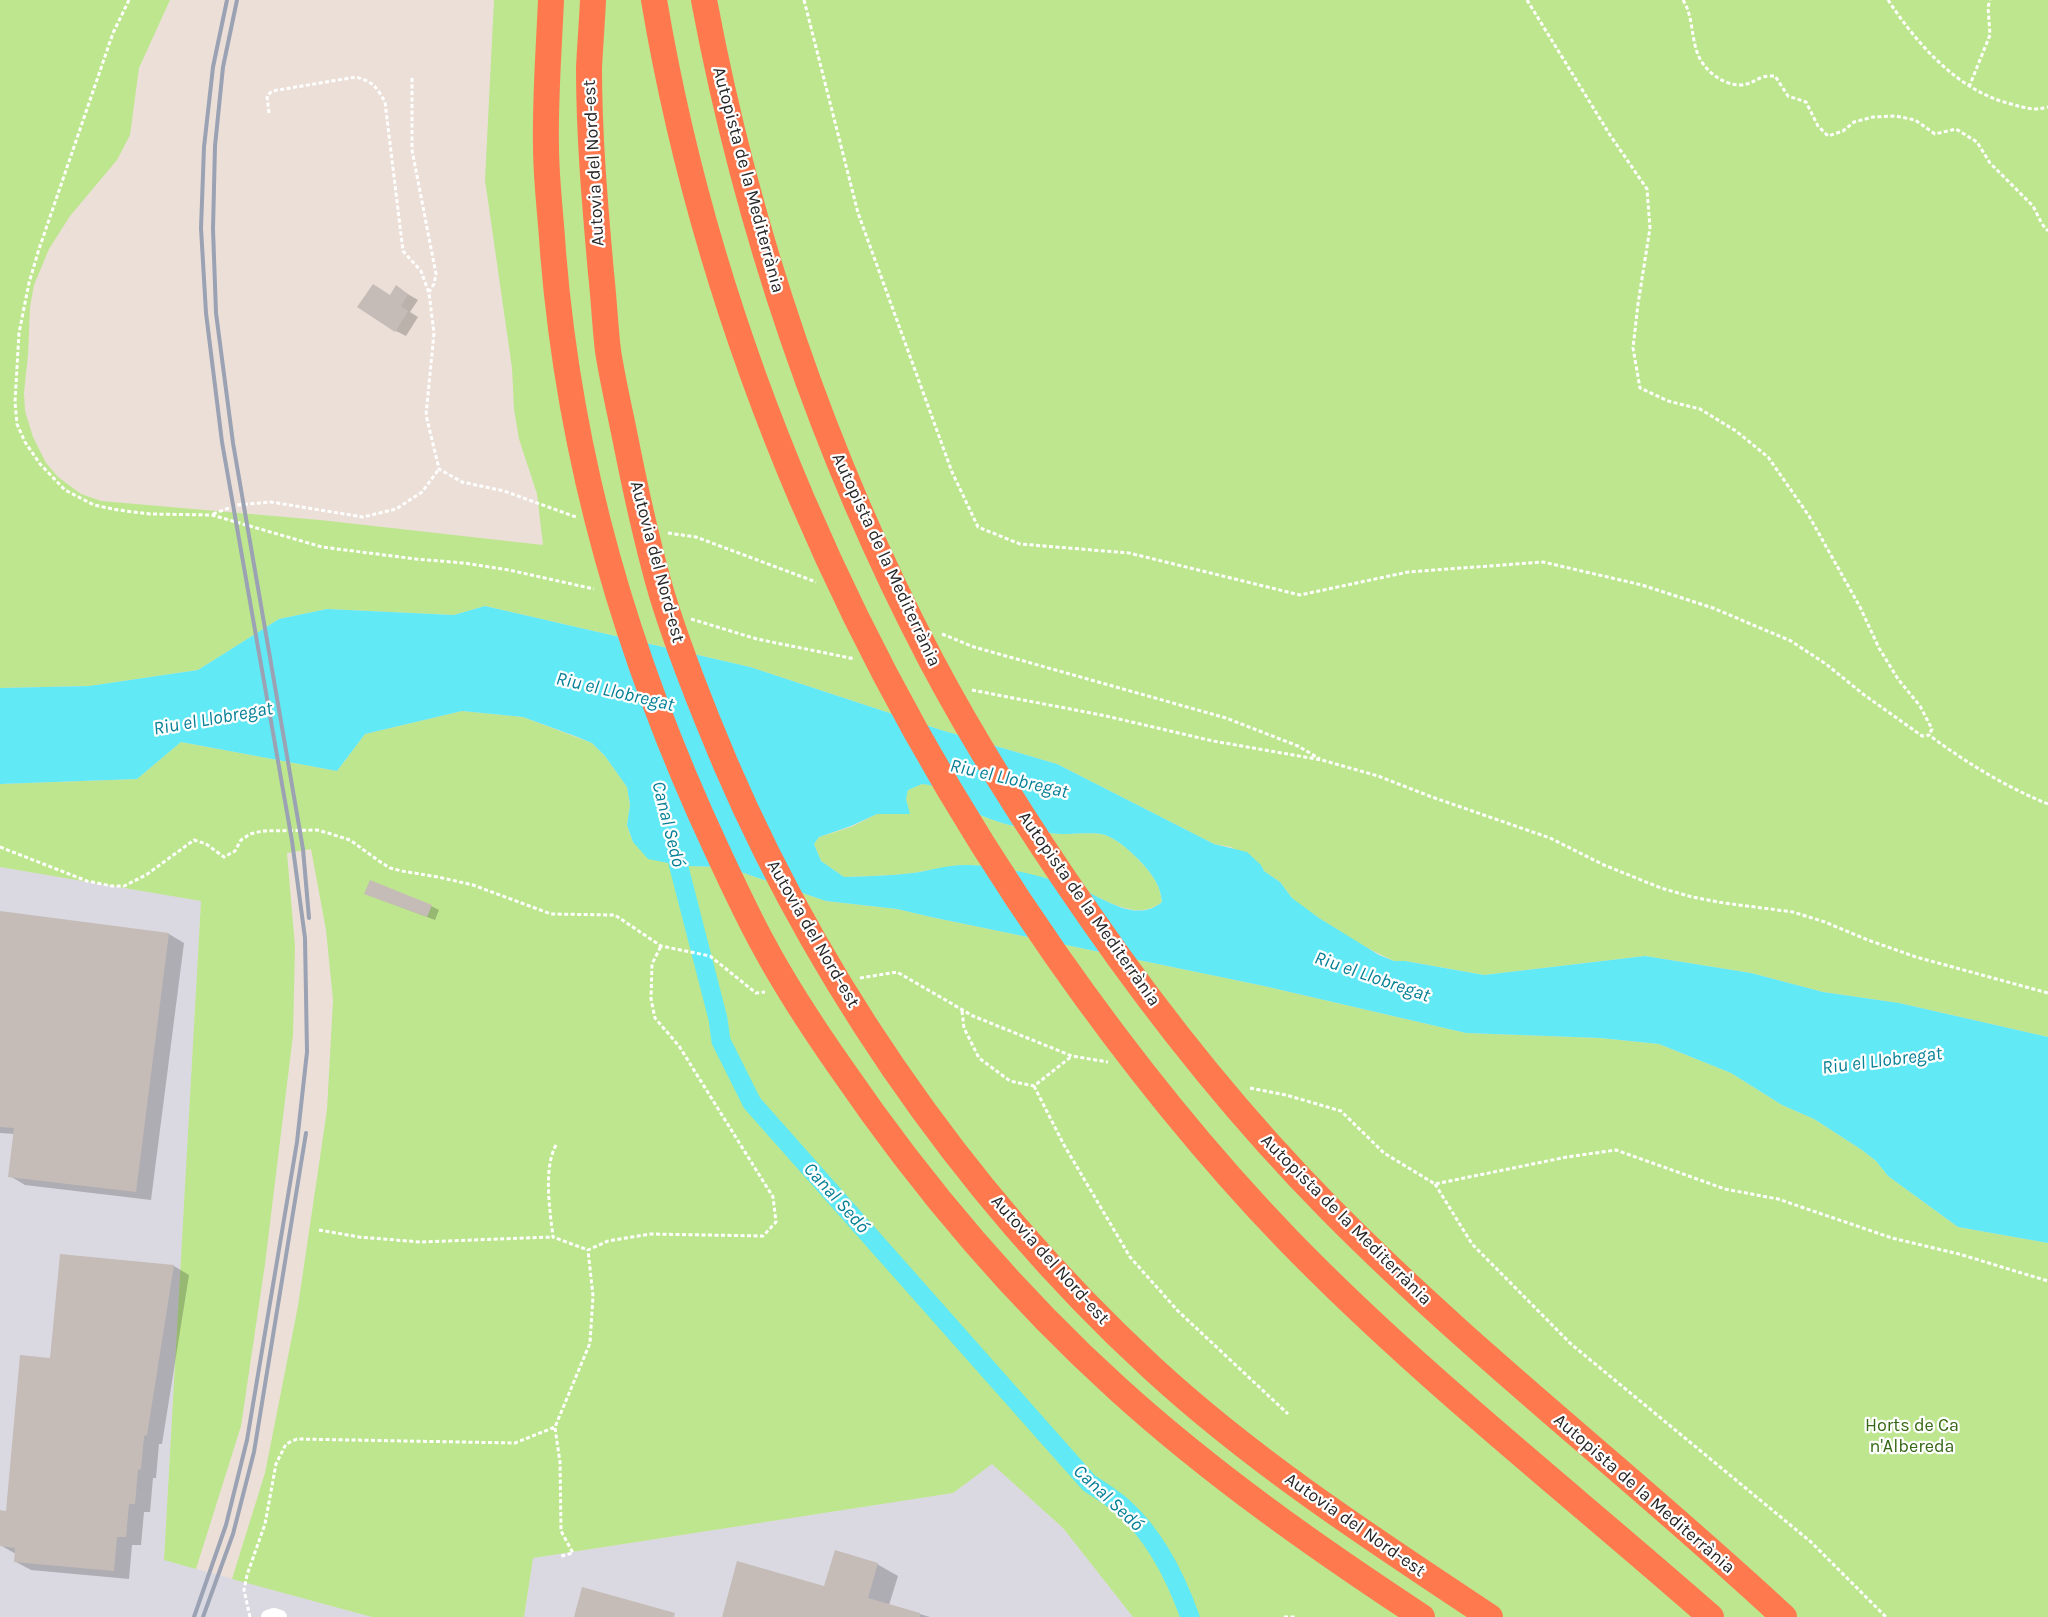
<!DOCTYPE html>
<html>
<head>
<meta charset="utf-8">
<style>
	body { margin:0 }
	canvas { display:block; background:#ebdfd7 }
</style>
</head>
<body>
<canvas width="2048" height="1617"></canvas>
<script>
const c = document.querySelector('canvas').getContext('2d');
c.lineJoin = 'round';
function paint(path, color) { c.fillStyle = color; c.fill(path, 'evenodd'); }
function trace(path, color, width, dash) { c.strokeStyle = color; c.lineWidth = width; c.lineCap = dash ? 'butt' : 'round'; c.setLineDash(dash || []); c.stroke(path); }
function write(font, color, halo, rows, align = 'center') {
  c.font = font + ' Karla,sans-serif'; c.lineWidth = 4.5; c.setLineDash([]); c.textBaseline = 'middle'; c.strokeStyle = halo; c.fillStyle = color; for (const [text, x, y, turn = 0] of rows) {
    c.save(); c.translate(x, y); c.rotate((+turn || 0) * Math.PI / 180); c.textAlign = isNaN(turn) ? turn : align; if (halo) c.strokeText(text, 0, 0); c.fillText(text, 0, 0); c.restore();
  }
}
const industrial = new Path2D(`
	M0,867L201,901L164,1560L372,1617H0Z
	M992,1464L1063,1528L1133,1617H524L533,1558L953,1493Z`);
const green = new Path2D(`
	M0,0H170L139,68L130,135L117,160L70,216L49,249L34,285L30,307L28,355L24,393L25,411L33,437L46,463L58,477L81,494L101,501L320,520L543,545L537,494L519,439L514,409L512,368L485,180L494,0H2048V1037L1899,1003L1823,992L1751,973L1645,956L1484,975L1405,961H1394L1363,946L1305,909L1292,898L1280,882L1264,871L1261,865L1231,847L1214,844L1057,764L941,730L750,667L485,606L454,615L327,609L279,619L198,670L89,686L0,688Z
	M462,711L523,717L592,743L605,756L627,787L630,805L627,825L633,842L666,862L683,866L726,867L826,901L897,909L931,917L1264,986L1466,1033L1600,1038L1659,1044L1731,1073L1782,1105L1814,1119L1862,1150L1876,1161L1888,1176L1958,1227L2048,1243V1617H1133L1063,1528L992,1464L953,1493L533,1558L524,1617H372L232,1579L265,1473L298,1306L327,1110L333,1000L326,930L311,849L287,853L295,947L293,1035L265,1264L241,1426L196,1569L164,1560L201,901L0,867V784L137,779L181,742L337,771L365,734Z
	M922,784C945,784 963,808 985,817C1008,826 1042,834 1067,834C1079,834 1093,832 1105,835C1121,840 1150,868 1157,884C1160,890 1161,896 1162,902C1134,924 1102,895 1074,888C1040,879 1005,866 969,865C950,865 931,870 913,873C890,876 867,876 844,877L821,861L814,844L819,837L851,827L877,814H909L906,799L908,790Z`);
const water = new Path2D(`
	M485,606L750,667L941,730L1057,764L1214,844L1247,852L1261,865L1264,871L1280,882L1292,898L1319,918L1379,955L1394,961H1405L1484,975L1645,956L1751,973L1823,992L1899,1003L2048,1037V1243L1958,1227L1888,1176L1876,1161L1862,1150L1814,1119L1782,1105L1731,1073L1659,1044L1600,1038L1466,1033L1264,986L931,917L897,909L826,901L726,867L683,866L648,859L633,842L627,825L630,805L627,787L605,756L592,743L575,736L523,717L462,711L365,734L337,771L181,742L137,779L0,784V688L89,686L198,670L279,619L327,609L454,615ZM922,784C945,785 963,808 985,817C1008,826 1042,834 1067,834C1079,834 1093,832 1105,835C1121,840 1150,868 1157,884C1160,890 1161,895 1162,902C1133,926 1099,893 1070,885C1035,875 1006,866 969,865C950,864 932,870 913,873C890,876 867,876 844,877L821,861L814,844L819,837L851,826L877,814H910L906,799L908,790Z`);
const shadow = new Path2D(`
	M406,293L418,300L410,312L418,317L406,336L396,331L390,296Z
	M366,894L431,906L439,910L435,920Z
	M0,912L169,934L184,943L151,1200L25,1185L10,1176L15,1134L0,1133Z
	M61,1256L174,1266L189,1275L162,1444H159L156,1478H153L150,1512H144L141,1545H132L129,1579L31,1570L16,1562V1554L0,1545V1511L7,1512L51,1359Z
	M877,1564L898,1576L889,1605L930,1617H723L825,1588Z`);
const canal = new Path2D(`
	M672,840L718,1019L721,1041L752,1103L1089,1483C1101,1491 1113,1498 1124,1508C1155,1536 1176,1578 1190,1617`);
const building = new Path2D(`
	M373,284L390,295L396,285L408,294L401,306L408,311L395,332L357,307Z
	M370,880L432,905L427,917L364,894Z
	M0,911L169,933L136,1192L8,1177L14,1128L0,1127Z
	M60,1254L174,1265L147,1435L144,1436L141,1469L138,1470L135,1504H129L126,1537H117L114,1571L14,1562L15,1548L0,1546V1510L6,1511L20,1355L50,1358Z
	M835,1550L878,1563L868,1598L920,1613V1617H722L737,1561L824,1586Z
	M582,1587L675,1613L674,1617H574Z`);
const path = new Path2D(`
	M129,0L113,33L39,249L29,283L19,333L15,402L17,424L25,442L40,464L65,490L94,505L118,510L150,514L212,515L322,547L416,559L464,563L509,570L594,589
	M804,0L858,213L952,472L978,527L1020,544L1129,553L1300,595L1408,572L1543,562L1642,585L1713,608L1791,641L1826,664L1863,694L1922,736L1929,735C1965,762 2006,787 2048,804
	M1527,0L1610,135L1647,189L1650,228L1638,304L1633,348L1640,388L1668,401L1700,409L1736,431L1768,457L1809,516L1860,607L1879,648L1898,679L1920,706L1932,729L1929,735
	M1683,0C1693,16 1691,35 1697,52C1703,70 1722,85 1741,85C1752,84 1754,80 1763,77C1766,76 1771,76 1775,76L1788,96L1806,102L1818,126L1828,136L1843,131L1854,122L1873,117L1896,116L1915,120L1935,134L1956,129L1977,142L1990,163L2033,206L2042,224L2048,231
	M1888,0C1917,44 1958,91 2011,104C2026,108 2033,111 2048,107
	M412,78V150L436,274L434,284L429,292
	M1969,87L1990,35L1988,7L1990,0
	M269,113L267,96L272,91L356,77C373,82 376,86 385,102L403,251L421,271L429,293L434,333L426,415L439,469L462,482L504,491L576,517
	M213,514L237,505L271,502L363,517L396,509L422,492L439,469
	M668,533L696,537L816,582
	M691,619L757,639L855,659
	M942,634L974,647L1226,718L1298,746L1320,759
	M972,690L1106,716L1213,741L1322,760L1378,776L1432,797L1550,838L1604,865L1661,888L1692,897L1724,903L1793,912L1825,922L1868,940L1916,957L2048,993
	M0,847L87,881L112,886H124L146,875L194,840L206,844L224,857L235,851L241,840L250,834L262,831L317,830L328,833L350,840L379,861L390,868L402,871L438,877L473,885L551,914L615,915L661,946L710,956L756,993L765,992
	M860,978L897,972L973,1016L1072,1056L1108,1062
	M962,1011L964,1028L979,1058L1010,1081L1034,1086L1072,1056
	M1034,1086L1064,1145L1130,1257L1178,1311L1288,1414
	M1250,1088L1286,1095L1341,1111L1384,1153L1435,1184L1567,1157L1616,1150L1725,1189L1778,1199L1892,1238L1959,1254L2048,1281
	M556,1145C543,1169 550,1211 553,1237L588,1250
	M1435,1184L1472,1244L1571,1344L1811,1542L1886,1617
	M319,1230L359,1237L420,1242L553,1237
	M555,1428L560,1462L561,1531L573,1553L561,1556
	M250,1617L244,1590L247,1575L265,1524L276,1464L286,1444L297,1439L515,1443L555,1427L590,1343L593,1296L588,1250L608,1241L650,1234L763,1236L776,1222L773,1197L679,1046L655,1018L651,999L652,964L661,946
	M1284,1617H1295`);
const street = new Path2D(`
	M268,1617L274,1615L280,1617`);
const highway = new Path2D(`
	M551,0C549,48 545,97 546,146C546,181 551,217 553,252C570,463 627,657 716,848C731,880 746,913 763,944C786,987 813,1028 841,1068C921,1185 1014,1295 1119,1390C1213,1475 1317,1548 1422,1617
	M593,0C592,23 590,46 589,68C589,137 595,205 601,273C604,299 605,326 608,351C613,383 621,416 627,447C636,492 646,537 658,581C671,628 689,674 707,719C803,961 960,1191 1152,1368C1255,1463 1374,1540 1490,1617
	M654,0C712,344 857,670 1056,955C1126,1055 1203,1152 1288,1240C1419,1375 1569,1492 1711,1617
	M704,0C747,229 823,454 931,660C978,749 1032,833 1089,915C1161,1019 1241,1119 1330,1209C1473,1354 1635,1478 1784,1617`);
const rail = new Path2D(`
	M237,0L223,67L215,146L213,229L216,313L233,443L303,849L309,918
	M194,1617L226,1525L247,1440L297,1142L307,1052L305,938L292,841L222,442L206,313L201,228L204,147L213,67L227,0
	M203,1617L233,1534L254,1452L306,1133`);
const streetNames = [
	["Autovia del Nord-est",594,163,-93],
	["Autopista de la Mediterrània",748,180,75],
	["Autopista de la Mediterrània",886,560,65],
	["Autovia del Nord-est",657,562,75],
	["Autopista de la Mediterrània",1089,909,55],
	["Autovia del Nord-est",813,934,60],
	["Autopista de la Mediterrània",1346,1220,45],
	["Autovia del Nord-est",1050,1260,48],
	["Autopista de la Mediterrània",1644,1494,41],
	["Autovia del Nord-est",1355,1525,35]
];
const parkNames = [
	["Horts de Ca",1912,1426],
	["n'Albereda",1912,1447]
];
const waterNames = [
	["Riu el Llobregat",615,692,13],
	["Riu el Llobregat",213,719,-10],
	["Riu el Llobregat",1009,779,13],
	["Canal Sedó",668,824,76],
	["Riu el Llobregat",1372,977,19],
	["Riu el Llobregat",1882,1061,-7],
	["Canal Sedó",836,1198,48],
	["Canal Sedó",1108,1498,43]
];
paint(industrial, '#dad9e2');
paint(green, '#bde68f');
paint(water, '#61eaf6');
paint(shadow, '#0003');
trace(canal, '#61eaf6', 19);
paint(building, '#c6bcb7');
trace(path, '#fff', 3, [4, 2.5]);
trace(street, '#fff', 14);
trace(highway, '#ff794e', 26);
trace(rail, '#9aa2b3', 4);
write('18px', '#272727', '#fff', streetNames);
write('18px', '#356714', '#fff', parkNames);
write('italic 19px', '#068096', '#fff', waterNames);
</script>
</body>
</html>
